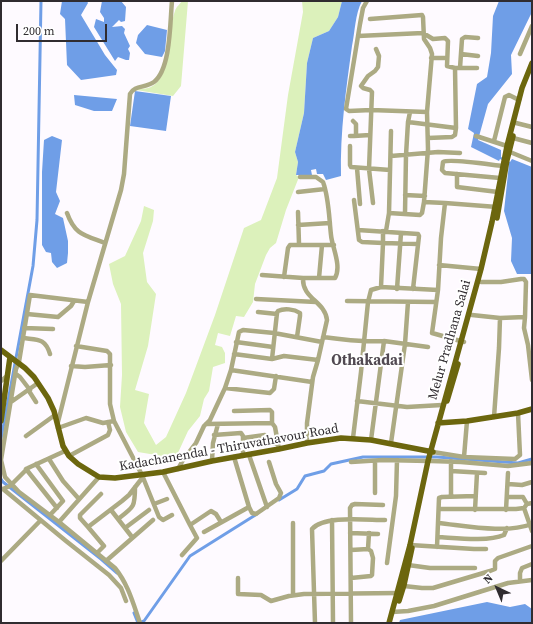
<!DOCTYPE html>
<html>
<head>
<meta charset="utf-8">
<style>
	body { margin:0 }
	#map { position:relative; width:533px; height:624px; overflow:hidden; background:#fefaff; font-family:"Source Serif 4",serif }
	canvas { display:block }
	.frame { position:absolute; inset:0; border:2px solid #302c30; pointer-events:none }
	.north { position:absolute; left:477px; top:568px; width:40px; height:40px; -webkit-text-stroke:3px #fff; paint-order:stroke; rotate:316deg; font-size:11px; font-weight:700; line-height:16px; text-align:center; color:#302c30 }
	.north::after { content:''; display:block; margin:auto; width:14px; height:18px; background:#302c30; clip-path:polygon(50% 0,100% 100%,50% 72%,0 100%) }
	.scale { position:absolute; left:16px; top:24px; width:91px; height:18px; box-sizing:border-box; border:2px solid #302c30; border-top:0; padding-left:5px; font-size:12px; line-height:14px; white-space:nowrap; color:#302c30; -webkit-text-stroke:3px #fff; paint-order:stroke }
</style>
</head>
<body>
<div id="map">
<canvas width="533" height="624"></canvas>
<div class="frame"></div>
<div class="north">N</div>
<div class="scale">200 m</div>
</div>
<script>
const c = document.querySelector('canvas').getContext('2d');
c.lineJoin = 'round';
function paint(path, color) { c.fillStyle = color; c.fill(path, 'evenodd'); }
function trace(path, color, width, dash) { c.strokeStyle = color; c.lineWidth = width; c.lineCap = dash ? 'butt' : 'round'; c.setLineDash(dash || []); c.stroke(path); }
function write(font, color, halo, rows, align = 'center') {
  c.font = font + ' "Source Serif 4",serif'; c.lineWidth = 4; c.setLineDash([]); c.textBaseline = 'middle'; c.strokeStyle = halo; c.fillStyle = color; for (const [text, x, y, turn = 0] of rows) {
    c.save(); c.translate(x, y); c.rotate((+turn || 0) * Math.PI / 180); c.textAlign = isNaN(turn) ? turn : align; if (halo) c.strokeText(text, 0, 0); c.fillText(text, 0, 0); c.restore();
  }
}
const green = new Path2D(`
	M182,1H188L181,86L173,96L136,90L137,88C174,96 167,31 175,11C176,7 180,4 182,1Z
	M302,1H342L338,17L329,31L313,38L307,63L304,113L295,152L298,162L296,175L299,177L286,210L276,243L270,248L266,255L255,284L253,302L244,317L236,316L230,336L218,333L215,345L222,347L225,353V363L213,367L209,391L204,399L200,416L188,431L177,455L168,457L138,452L126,432L120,407L122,375L121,304L113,284L109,264L125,256L141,221L144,206L154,210L153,221L143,253L147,282L156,294L148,346L135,390L149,394L144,423L156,445L166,437L186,393L215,315L244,228L261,220L277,178L288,95L303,12Z`);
const water = new Path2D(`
	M62,1H87L88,3L81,15L105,55L117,70L116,75L81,80L67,65L65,19L60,14Z
	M102,1H121L126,7L125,21L121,22L119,20L112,27L122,26L125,29L124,33L130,46L128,49L130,53L129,60H126L118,57L115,61L94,27L96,19L104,22V18L100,12Z
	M342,1H362C355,14 355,32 352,46C346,89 340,132 341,176L326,180L323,174H317L316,169L311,170L312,175H296L298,162L295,152L304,113L307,63L313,38L329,31L338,17Z
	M499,1H532V12L511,55L512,74L488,104L478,140L501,150V157L510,162L512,159L532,167V274H517L511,261L512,238L504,211L509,164L500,159L499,161L471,147L474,133L468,129L477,84L487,77L491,53L493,16Z
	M147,25L167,30L165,51L162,57L145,54L136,43L138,35Z
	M135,91L171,96L166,131L130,126Z
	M74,95L117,99L112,111H94L75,105Z
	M52,136L62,140L56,192L60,201L55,214L63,218L68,241V253L67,263L57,268L52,262L51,253L46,252L42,245V172L44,140Z
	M487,602L510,607L525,604L532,609V623H399L400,620Z`);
const canal = new Path2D(`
	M1,439L33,266L37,220L41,1
	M1,479L3,482L101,559L117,573
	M279,500L297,489L305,476L324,471L331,464L363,457H437L518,463L532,459
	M134,613L138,623
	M139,623L144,621L190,556L257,514`);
const minor = new Path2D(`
	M367,1L363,8L360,24L346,109L349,111L371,110L427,112
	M370,19L422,15L423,17L424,39L430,48L432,54L427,112L428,149L424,202
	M358,36L423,33L433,39L445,38L448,41L447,66L455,68H477
	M461,54L478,56
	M520,54L532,26
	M431,58H446
	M460,68L462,39L465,37L478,38
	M410,112L408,122L456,128
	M353,121L356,124V136
	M516,123L532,127
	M350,136H354L370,135
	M476,136L507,146
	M428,138L452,137L455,135L456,128L455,68
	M513,138L532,143
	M494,141L505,97L509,95L519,100
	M350,146V165L351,167L390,170
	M510,152L532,161
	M391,156L438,152L460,153
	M357,168L360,204
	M457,174V187L498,192
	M300,177H316L323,182C329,198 329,218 331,235C332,247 342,266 335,278H303
	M500,178L445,173L442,170L443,162C449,158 492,165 502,166
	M298,192L325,189
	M405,195L425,196
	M354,200L359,240L362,242L383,243L381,287
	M373,203L369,169L372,92L370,90L363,88L361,86L368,76L375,71L378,67L379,56L376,49
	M298,212L299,244
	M67,213C75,235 84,235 105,243
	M389,213L391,131
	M405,213L406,155L408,122
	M298,225L330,223
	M358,230L418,234L419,236L413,289
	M383,231V243L418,244
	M386,231L389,213L420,215L422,213L424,202L445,203
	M439,265L481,269
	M262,275L303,278C302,299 325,301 327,320L318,360L313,377L307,423V443
	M284,277L288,248L290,245H334
	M319,278L322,245
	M481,282H501L521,279H524L526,282L525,317L500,318L499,348L494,417
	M397,289L401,233
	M438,290L441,238L445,203L497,207
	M256,299L316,302
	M347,301L436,302
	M88,302L30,295L19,362L16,369L1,460L5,477L19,492L59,522L115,568C128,584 133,603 140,623
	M258,312L277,314
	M27,314L58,317L71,306L74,301
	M472,315L500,318
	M525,317L524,328L528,345L532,380
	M24,328L53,329
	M323,337C344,340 363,342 384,341L371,440
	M23,338C38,340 45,338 50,354
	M384,341L428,347
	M236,342L273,347
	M76,346L107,351L110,354V404L114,421L142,475L159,517L163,520L172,515
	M234,354L272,359L277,313L278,311C284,308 294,309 300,313V316L297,337
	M272,359L284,356L318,360
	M71,366L85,367L111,365
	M16,374L20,377L30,390
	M1,381L7,376
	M312,382L231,370L239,332L243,330L274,333L322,342
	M225,388L231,370
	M29,391L36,402
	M357,401L407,407L442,405
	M11,402L38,383
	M234,411L270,410L272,412V423
	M467,421L464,457L515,459L520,455L518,413
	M58,422L88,302L121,190L124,174L130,94C134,85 146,88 154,82C171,69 170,21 172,1
	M206,424L272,423L275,427L279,449
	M58,428L86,418L103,423L114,421
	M214,435L241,433L243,436V456
	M26,436L55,415
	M243,438L265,435L268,437L273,443L278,444
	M353,438L361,372L368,302L371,290L381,287L438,290L432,333L464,342
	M391,443L405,344L408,302
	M433,452L464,457
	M249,455L267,507
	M69,456L108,435L110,430L108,422
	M234,457L249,507
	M49,459L63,481L79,499
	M212,461L213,443L218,424
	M431,461L461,462L508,466L532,463
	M451,461V496
	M351,462L383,460L428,461
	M36,464L63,501L50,515
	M26,469L57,508
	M178,469L183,460L196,443L204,426L210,420L225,388L270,393L274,389L276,376
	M451,471L485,473
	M163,472L190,525
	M508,484L522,485L532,482
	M1,489H3L10,486L28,468L65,451
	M3,489L66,541L109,575L121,588L126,601
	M375,493V461
	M507,497H523L527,504
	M532,503L527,504L524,508L532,531
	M154,504L167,499
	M439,509H516L524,508
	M111,510L132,537
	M475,510L477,473
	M506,510L508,473
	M118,519C134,507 135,507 135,487
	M332,520L333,623
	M59,522L99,477
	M293,523V595
	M438,523C467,526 505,534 532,524
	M88,527L80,518V515L101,494
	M125,528L149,510
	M204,532L249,507L252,513L256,514L279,498L281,493L276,484L269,462
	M350,533L378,534
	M438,537C456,538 488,542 504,535L507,528
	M410,545L474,549H486
	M437,547L439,498L442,497L475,496
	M368,549L369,533
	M97,553L104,546L88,527L122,501L129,495L143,477
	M182,555L197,538L190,525L211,511L216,514L221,522
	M1,561L40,521
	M106,561L153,520
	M387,563L396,496L397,460
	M408,565L430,568H475
	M238,578V594L261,595L271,601L289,596L304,594L400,593
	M351,578L371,576L372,575L373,558L371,551L368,549L351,550
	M520,581V573L522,568L532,564
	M404,586L422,588H433L490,571L495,569V561L498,558L532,546
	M392,612L408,611L434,606L508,583L532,580
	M315,623L312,529C324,515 366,520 385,520
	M351,623L350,508L352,505L355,504L383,505`);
const major = new Path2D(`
	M497,218L507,160L513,136
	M1,350L25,368L34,377L48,398L54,411L63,446L69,456L78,464L99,477L115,478L163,472L212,461L279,449L307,443L341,438L371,440L433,452
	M447,401L458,364
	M1,421L10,357
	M438,423L467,421L518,413L532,409
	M399,601L404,585L412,548
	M389,623L410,545L428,461L481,269L492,222L507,146L522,88L532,63`);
const streetNames = [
	["Melur Pradhana Salai",450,340,-74],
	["Kadachanendal - Thiruvathavour Road",229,448,-10]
];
const quarterNames = [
	["Othakadai",367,361]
];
paint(green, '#dcf1bb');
paint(water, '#6f9ee7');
trace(canal, '#6f9ee7', 3);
trace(minor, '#acaa83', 4.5);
trace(major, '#6c660e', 5.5);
write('13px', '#302c30', '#fff', streetNames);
write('bold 15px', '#514952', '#fff', quarterNames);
</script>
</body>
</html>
